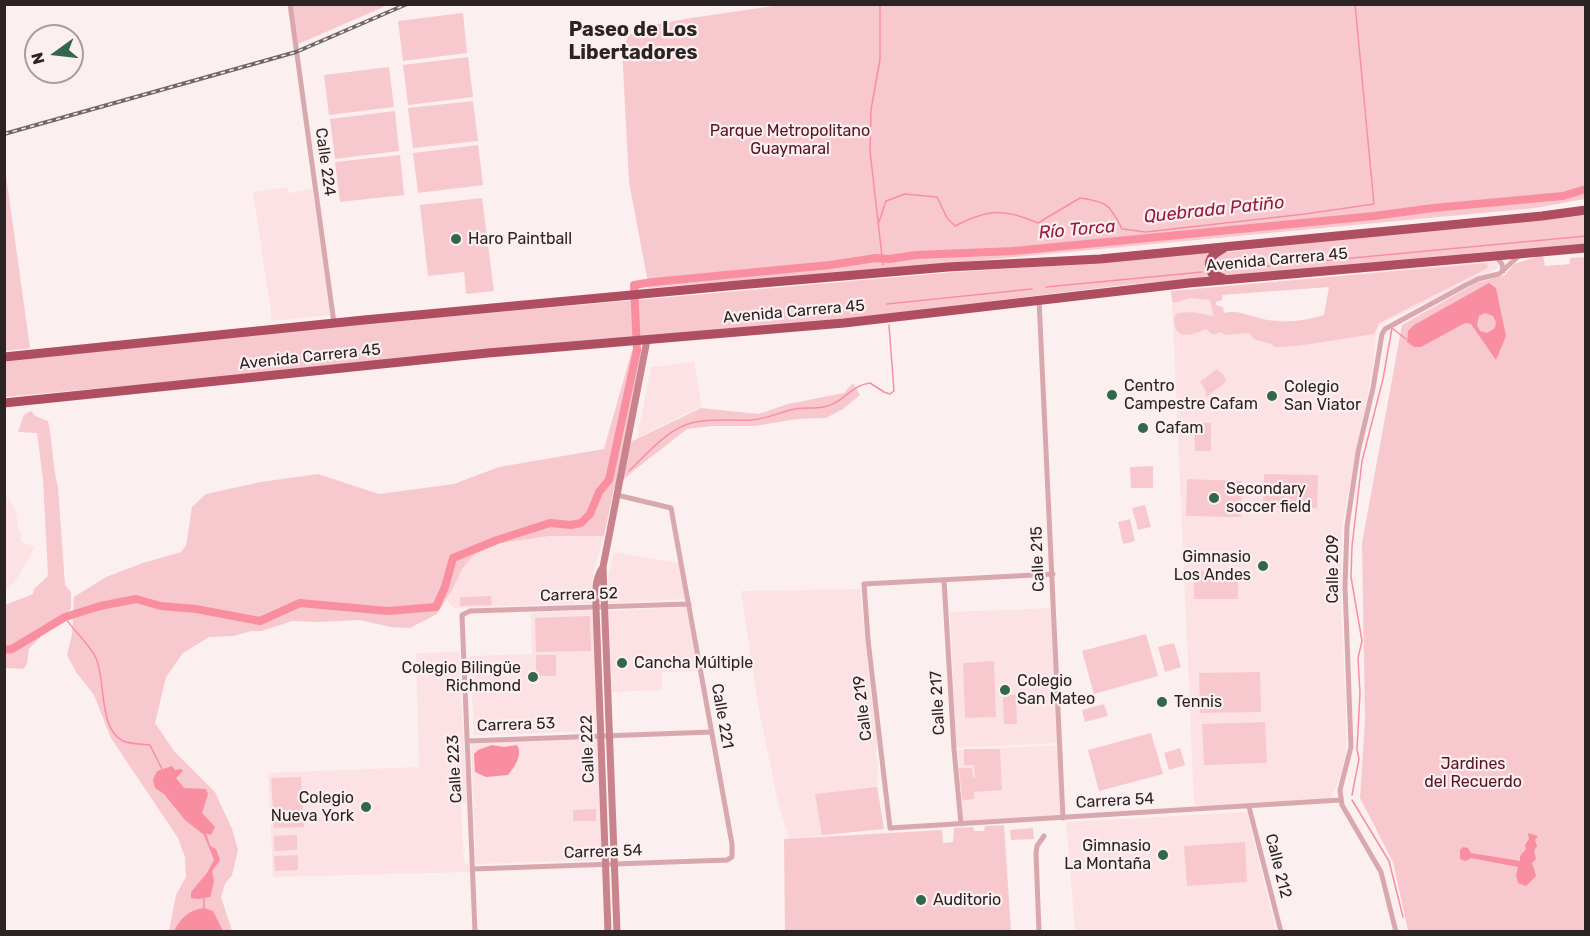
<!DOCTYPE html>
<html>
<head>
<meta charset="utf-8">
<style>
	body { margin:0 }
	#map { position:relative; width:1590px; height:936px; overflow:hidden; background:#fceff0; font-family:Rubik,sans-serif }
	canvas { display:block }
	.frame { position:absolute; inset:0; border:6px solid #2b2324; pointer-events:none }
	.north { position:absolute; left:24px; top:24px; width:60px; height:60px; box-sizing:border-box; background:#fceff0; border:2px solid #a89d9e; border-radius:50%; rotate:255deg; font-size:16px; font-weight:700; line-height:24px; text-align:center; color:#2b2324 }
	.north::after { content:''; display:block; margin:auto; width:21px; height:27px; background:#32674c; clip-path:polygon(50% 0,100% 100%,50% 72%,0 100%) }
</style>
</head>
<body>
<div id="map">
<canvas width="1590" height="936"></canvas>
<div class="frame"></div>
<div class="north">N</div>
</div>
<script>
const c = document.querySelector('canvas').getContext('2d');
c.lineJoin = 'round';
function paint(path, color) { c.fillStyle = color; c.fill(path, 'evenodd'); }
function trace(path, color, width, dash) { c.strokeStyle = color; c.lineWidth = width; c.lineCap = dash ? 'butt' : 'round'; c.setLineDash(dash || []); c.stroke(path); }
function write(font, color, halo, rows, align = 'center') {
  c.font = font + ' Rubik,sans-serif'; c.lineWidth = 4.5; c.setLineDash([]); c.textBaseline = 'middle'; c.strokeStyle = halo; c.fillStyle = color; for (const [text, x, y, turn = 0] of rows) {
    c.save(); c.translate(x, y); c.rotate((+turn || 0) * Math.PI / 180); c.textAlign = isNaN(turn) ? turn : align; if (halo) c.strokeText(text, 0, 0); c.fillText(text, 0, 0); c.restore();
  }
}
const built = new Path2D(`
	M287,187L289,193L312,189L332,315L272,321L253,192Z
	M1491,261L1497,262L1498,268L1387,321L1380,325L1376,334L1373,366L1342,526L1341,605L1346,701V755L1339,780L1331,798L1202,807L1194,804L1172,301L1176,303L1190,298L1211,300L1213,316L1232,311L1269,320L1303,322L1324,315L1330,285L1338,283L1347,275Z
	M694,362L702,406L637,438L651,367Z
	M4,494L10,500L16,511L19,532L22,533L21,542L34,546L30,557L18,577L5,592Z
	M550,536H604L593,573L592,603L454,608L446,600L462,569L475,554L501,543Z
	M614,552L680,563L686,599L608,603V577Z
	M860,589L870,689L878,741L875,754L878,761L877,784L884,829L789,839L778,803L757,700L741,591Z
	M686,607L698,671L662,672V690L612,692L609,611Z
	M1054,608L1060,743L956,748L950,612Z
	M590,610L594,614L596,731L474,735L470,656L532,654L531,613Z
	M459,652L467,803H461L464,863L470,864L471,872L273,877L268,773L419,767L416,653Z
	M598,739L603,860L476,864L471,743Z
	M1058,745L1062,817L963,822L958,750Z
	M1247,812L1276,931H1075L1066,822Z`);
const green = new Path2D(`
	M291,4L388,5L296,45Z
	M802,5H1585V199L1535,208L952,263L649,288L629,182L622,49L628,37L637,28L691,18L773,6Z
	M463,13L467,53L403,61L398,21Z
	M468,57L473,97L408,105L403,65Z
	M389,67L394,107L329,115L324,75Z
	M473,101L478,141L413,148L408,108Z
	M395,111L399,151L335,159L330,119Z
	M478,145L483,185L418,193L413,153Z
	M400,155L404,195L340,202L335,162Z
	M4,161L30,348L5,351H4Z
	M482,198L494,291L466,294L464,272L428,276L420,205Z
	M1585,213V245L1231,276L1220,275L1214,271L1211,261L1220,253L1229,252Z
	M1213,250L1215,277L1116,286L837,320L5,397L4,360L340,326L955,272L1082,264Z
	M1543,255L1545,266L1570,264V258L1585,257V931H1408L1393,862L1360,798L1365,720L1362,543L1402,325L1476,283L1505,275L1514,264Z
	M1487,263L1488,268L1379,323L1374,334L1297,346L1275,347L1271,344L1253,339L1250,333L1225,335L1220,332L1213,335L1206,329C1189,336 1174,341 1174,317L1177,313L1192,312L1213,316L1210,300L1190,298L1175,303L1172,301L1171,291ZM1329,287L1324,315C1305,321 1286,323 1266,320C1253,317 1238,309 1224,313L1223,307L1216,305V302L1222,300V295Z
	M632,350L641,351L624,445L701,408L759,414L788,404L844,393L853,383L860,395L843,409L826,418L797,419L755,426H713L687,429L632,472L614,488L604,536H550L501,543L475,554L462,569L452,590L437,614L410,628L391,627L359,620L318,622L292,621L262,631H251L234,636L209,637L183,653L166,677L155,723L174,751L215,792L232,829L238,850L232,875L225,884L221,897L232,931H169L176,895L186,877L185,857L178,838L111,738L94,695L76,672L67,655L72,634L74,597L106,577L143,563L181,552L186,546L192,507L206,494L261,482L318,474L379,494L454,484L499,467L604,449Z
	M1217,369L1224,375L1226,382L1206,397L1205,389L1200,382Z
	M31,411L35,416L48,421C53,443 52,465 58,487L65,585L71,592V608L65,619L46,631L29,649L27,663L24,669L5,668V605L33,594L34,589L48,576L43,479L37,433L18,432L24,415Z
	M1194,423H1211V451H1195Z
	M1153,466V488H1131L1130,467Z
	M1264,474L1318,475L1317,508L1263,507Z
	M1187,479L1242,481L1241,517L1186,516Z
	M1145,505L1151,527L1138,530L1132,508Z
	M1130,519L1135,541L1123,544L1118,522Z
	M1194,571L1238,572V599H1194Z
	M491,596L492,605L460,606V597Z
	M590,616L591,651L536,652L535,618Z
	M1146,634L1158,676L1094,694L1082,651Z
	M1174,643L1181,667L1165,672L1158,647Z
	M536,655H556V676H536Z
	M994,661L996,717L965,718L963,663Z
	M1260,672L1261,712L1200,713L1199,673Z
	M1003,695H1016L1017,724H1004Z
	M1104,704L1108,716L1085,722L1082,710Z
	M1265,722L1267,763L1204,765L1202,724Z
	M1151,733L1163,774L1099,791L1088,750Z
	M1180,748L1185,765L1169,770L1164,753Z
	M964,749H1000L1002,790L974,792V799L962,800L959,768H972L973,777H975L974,765H964Z
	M301,777L304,827L274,828L271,778Z
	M877,787L884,829L822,835L815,794Z
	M596,809V821H573V810Z
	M1004,825L1011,931H785L784,839L942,830L943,843L953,842L954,828L973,827L974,831H984L985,826Z
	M1033,828L1034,839L1011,840L1010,830Z
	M297,835V850L274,851V836Z
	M1245,842L1247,882L1187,886L1184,846Z
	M298,855V870L275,871L274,856Z`);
const water = new Path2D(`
	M1489,283L1496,288L1506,336L1496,360L1471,324L1465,323L1421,347H1414L1407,342L1408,331L1414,325ZM1485,313L1493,316L1496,322L1495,328L1487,333L1480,331L1477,325L1479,316Z
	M492,745L504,747L517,745C523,755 515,766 508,775L486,777L475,772L474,754L478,750Z
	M172,766L175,770L181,769L183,771L176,778L184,788L206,789L208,794L202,813L215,827L211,835L206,833L210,846L216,849L220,860L212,871L214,882L210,897L198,899L191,898V892L207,873L214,860L204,835L185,820L164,794L155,788L153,780L157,771Z
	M1528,833L1538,836L1535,840L1537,846L1534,851L1536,859L1532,863L1536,876L1526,886L1518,883L1516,875L1518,867L1471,858L1466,861L1460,859V850L1463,847L1468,848L1471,853L1520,861V856L1526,849L1525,845L1529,839Z
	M204,908L213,911L223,931H174C181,918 188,910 204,908Z`);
const stream = new Path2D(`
	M880,4V59L871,110L870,151L883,265
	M879,222L886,201L905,194L937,197L947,218L955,226C988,209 1004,208 1038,223L1080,198C1107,202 1110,204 1122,229L1146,232L1305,214L1374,204L1355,4
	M1225,270L1586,236
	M1046,287L1202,272
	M887,304L1032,289
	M629,471C648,453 669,427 695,422C713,418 733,421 751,420C767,419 780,412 795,409C804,407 814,409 823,407C843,404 851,385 870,383L884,392L890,394L894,391L889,325
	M65,617C73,631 88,642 96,658C106,681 98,728 123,741C129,744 143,744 150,745L162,769
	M1352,795L1359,759L1357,749L1360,693L1358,658L1362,641L1351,577L1352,546L1362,461L1383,379L1392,328L1406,339
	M1352,800L1389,861L1403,917
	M204,899V909`);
const river = new Path2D(`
	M4,650L12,649L65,617L100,606L136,599L161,606L196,609L260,621L300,603L388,611L436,607L445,587L453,558L497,540L550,523L571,525L581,523L590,514L599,492L609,480L637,350L634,285L653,282L830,265L876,258L889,259L916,255L1014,251L1374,216L1433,208L1563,196L1586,189`);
const street = new Path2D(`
	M290,4L334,323
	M1495,255L1502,264L1503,271
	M1039,300L1063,818
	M1053,574L864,584L868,640L890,828L1340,800
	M944,580L954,749L961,824
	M467,741L711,732
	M1249,807L1281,932
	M473,869L727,860L732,857V844L671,508L617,495
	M475,932L462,615L470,611L689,604
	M1039,932L1036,853L1037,846L1044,836
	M1396,932L1381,872L1342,805L1340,790L1351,747L1345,586L1347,526L1358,452L1373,388L1382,334L1385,329L1466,285L1478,279L1499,274L1521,254`);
const secondary = new Path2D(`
	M603,567C594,579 596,594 596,608L608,932
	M617,932L603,567L647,340`);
const highway = new Path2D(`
	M1224,279L1212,273C1205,260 1213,254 1224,248
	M4,357L364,320L738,285L948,267L1100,259L1542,216L1586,210
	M4,403L488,353L844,323L1189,283L1586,248`);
const rail = new Path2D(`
	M4,134L296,52L407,4`);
const markers = [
	[456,239,6,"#32674c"],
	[1112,395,6,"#32674c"],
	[1272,396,6,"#32674c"],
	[1143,428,6,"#32674c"],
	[1214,498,6,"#32674c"],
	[1263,566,6,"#32674c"],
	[622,663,6,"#32674c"],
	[533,677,6,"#32674c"],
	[1005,690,6,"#32674c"],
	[1162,702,6,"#32674c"],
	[366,807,6,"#32674c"],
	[1163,855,6,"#32674c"],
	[921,900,6,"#32674c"]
];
const parkNames = [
	["Parque Metropolitano",790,131],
	["Guaymaral",790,149],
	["Jardines",1473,764],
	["del Recuerdo",1473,782]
];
const streetNames = [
	["Calle 224",325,162,82],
	["Avenida Carrera 45",1277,260,-5],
	["Avenida Carrera 45",794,312,-5],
	["Avenida Carrera 45",310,357,-6],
	["Calle 215",1038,559,-92],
	["Calle 209",1333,569,-90],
	["Carrera 52",579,595,-2],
	["Calle 217",938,703,-93],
	["Calle 219",863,708,-97],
	["Calle 221",722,716,80],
	["Carrera 53",516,725,-2],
	["Calle 222",588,749,-92],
	["Calle 223",455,769,-93],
	["Carrera 54",1115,801,-3],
	["Carrera 54",603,852,-2],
	["Calle 212",1278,866,76]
];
const poiNames = [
	["Haro Paintball",468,239],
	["Centro",1124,386],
	["Campestre Cafam",1124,404],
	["Colegio",1284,387],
	["San Viator",1284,405],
	["Cafam",1155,428],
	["Secondary",1226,489],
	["soccer field",1226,507],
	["Gimnasio",1251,557,"right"],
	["Los Andes",1251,575,"right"],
	["Cancha Múltiple",634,663],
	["Colegio Bilingüe",521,668,"right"],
	["Richmond",521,686,"right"],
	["Colegio",1017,681],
	["San Mateo",1017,699],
	["Tennis",1174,702],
	["Colegio",354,798,"right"],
	["Nueva York",354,816,"right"],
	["Gimnasio",1151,846,"right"],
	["La Montaña",1151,864,"right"],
	["Auditorio",933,900]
];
const waterNames = [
	["Quebrada Patiño",1214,210,-6],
	["Río Torca",1077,230,-5]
];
const quarterNames = [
	["Paseo de Los",633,30],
	["Libertadores",633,53]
];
paint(built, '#fce2e5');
paint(green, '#f7c9cf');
paint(water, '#f98ea0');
trace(stream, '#f98ea0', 1.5);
trace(river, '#f98ea0', 8);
trace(street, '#d9a8ae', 5);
trace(secondary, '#c9838d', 7);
trace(highway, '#b04e61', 9);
trace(rail, '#706768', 4);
trace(rail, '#fceff0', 1.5, [4.5]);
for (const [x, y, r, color] of markers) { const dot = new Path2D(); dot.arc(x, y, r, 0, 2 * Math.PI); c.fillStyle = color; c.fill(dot); trace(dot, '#fceff0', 2); }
write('16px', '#551425', '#fceff0', parkNames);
write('16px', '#2b2324', '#fceff0', streetNames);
write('16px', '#2b2324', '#fceff0', poiNames, 'left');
write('italic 18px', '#971a3f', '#fceff0', waterNames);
write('bold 20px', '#2b2324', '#fceff0', quarterNames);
</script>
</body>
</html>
